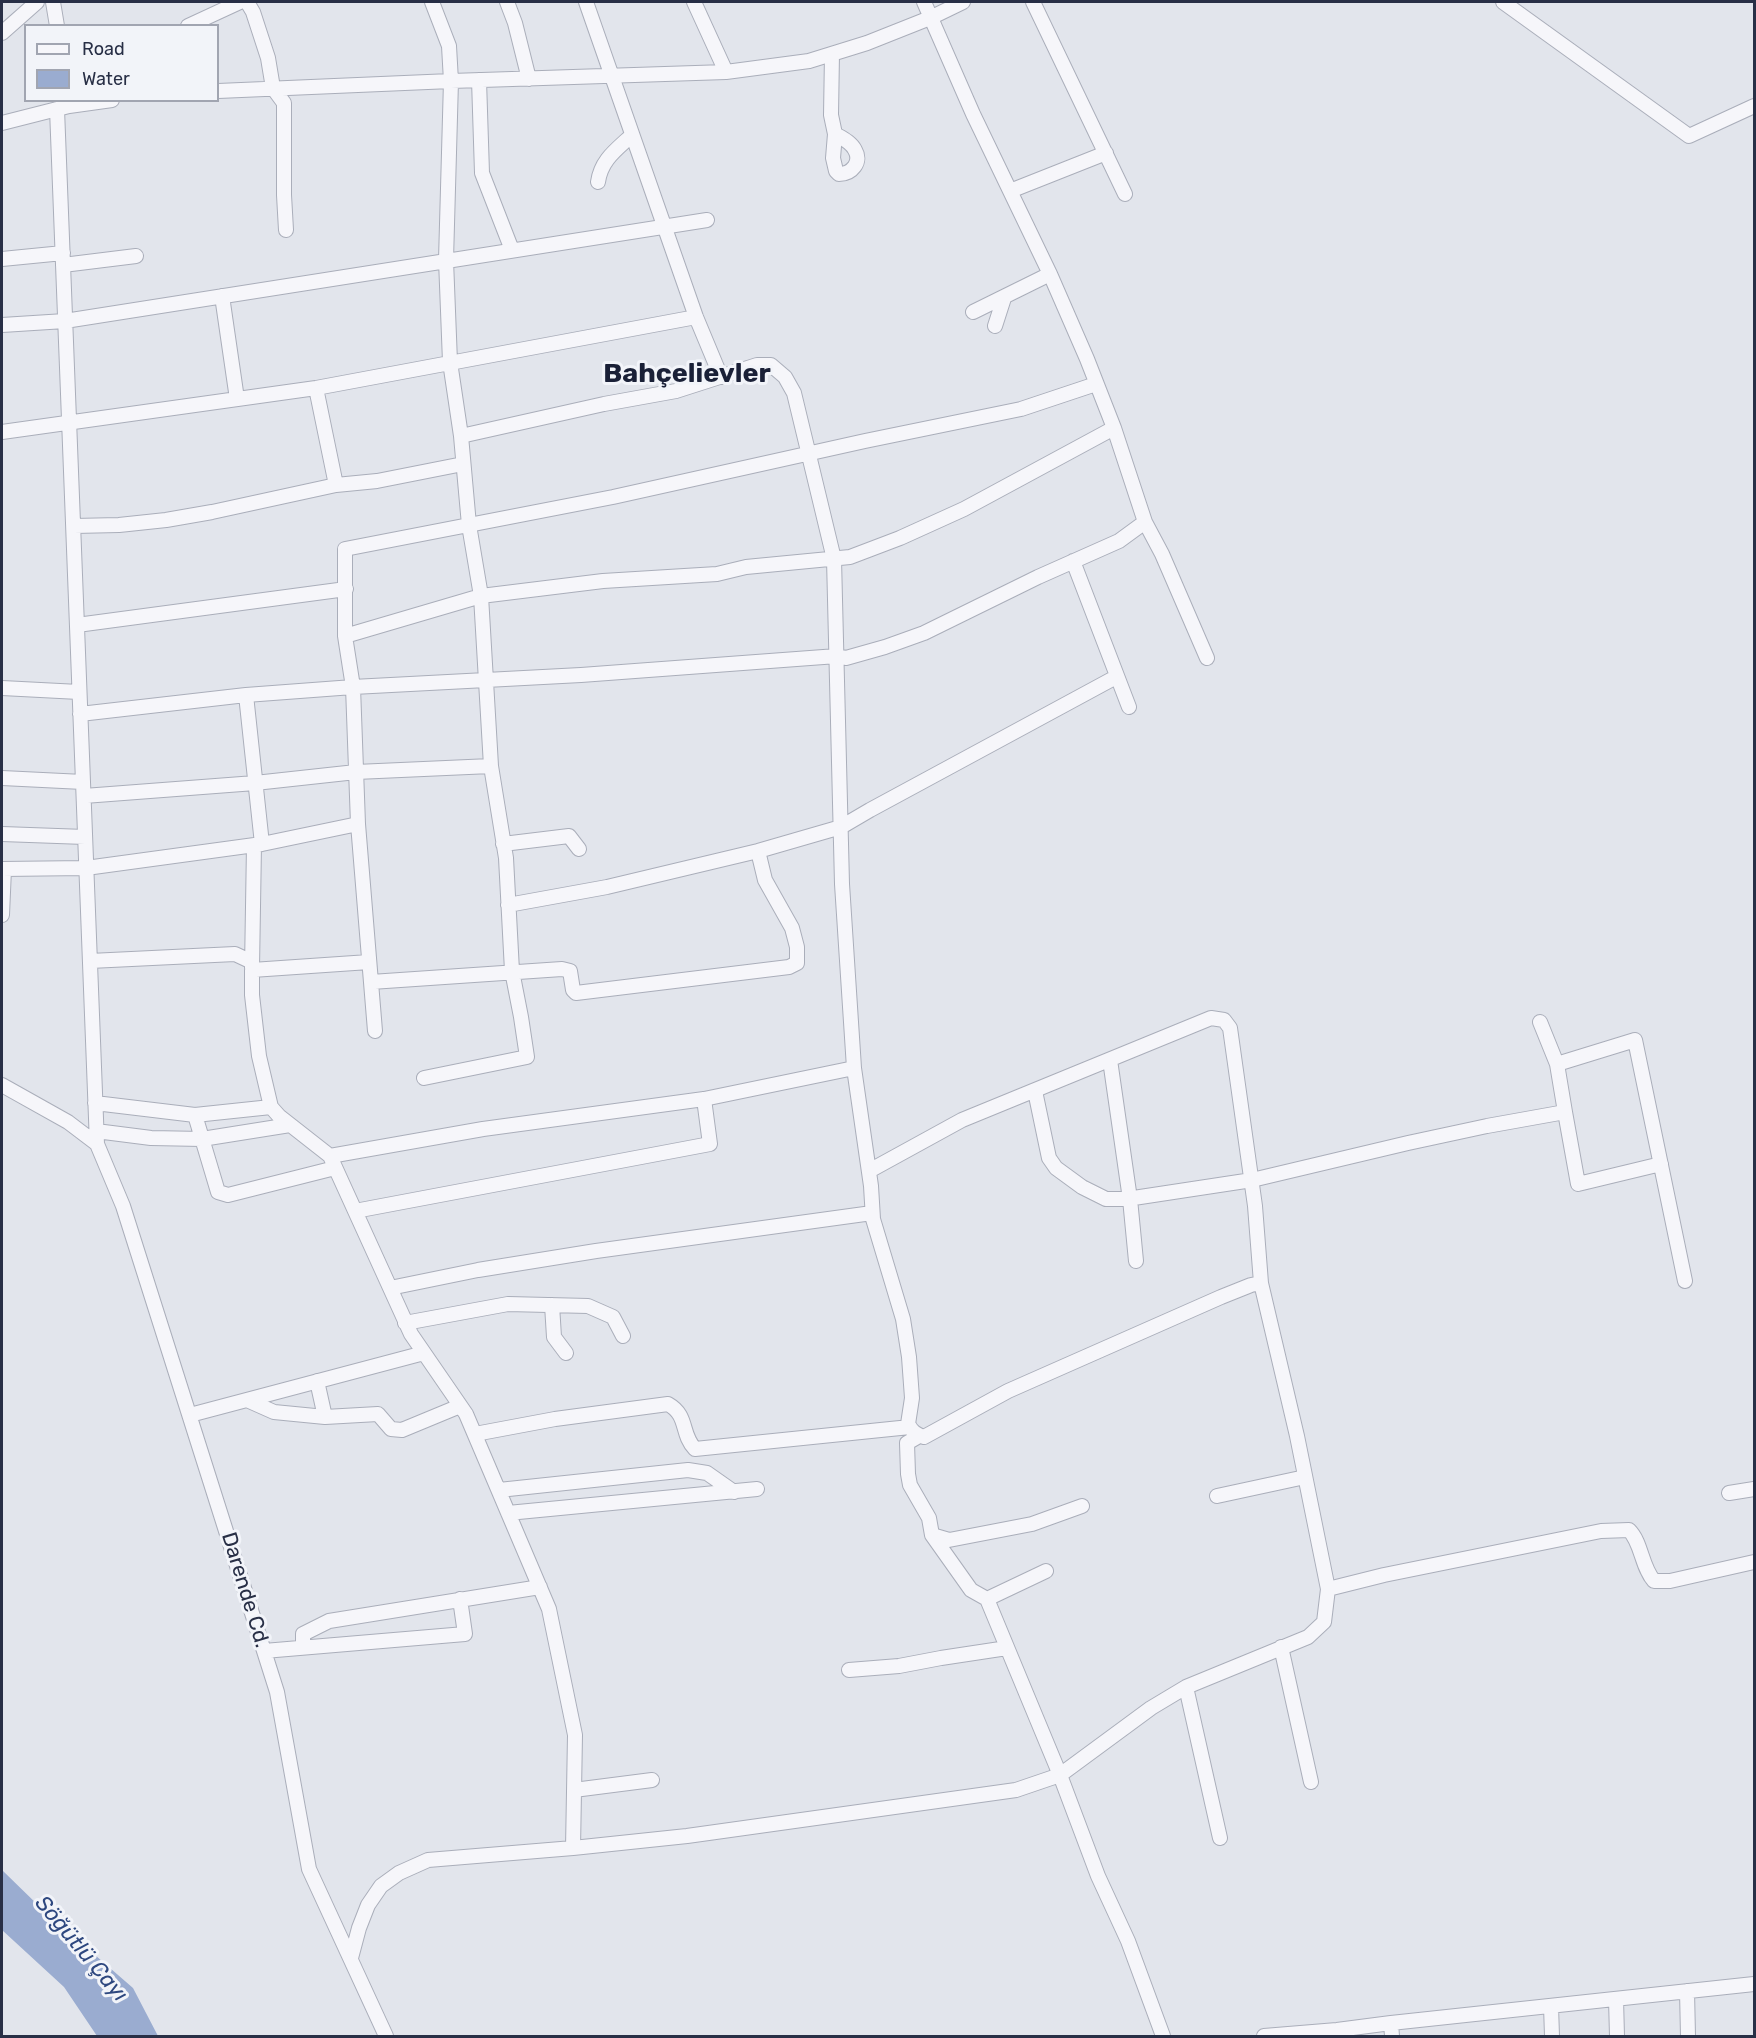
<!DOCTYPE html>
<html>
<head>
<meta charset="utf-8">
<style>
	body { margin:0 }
	#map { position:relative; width:1756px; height:2038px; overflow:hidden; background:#e2e5ec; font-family:Rubik,sans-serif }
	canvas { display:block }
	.frame { position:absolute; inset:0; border:3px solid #282f46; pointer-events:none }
	.legend { position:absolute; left:24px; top:24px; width:195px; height:78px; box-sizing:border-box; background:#f2f4f9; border:2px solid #a1a5b1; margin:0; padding:8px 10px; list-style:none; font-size:18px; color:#282f46 }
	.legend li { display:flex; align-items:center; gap:12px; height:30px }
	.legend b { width:30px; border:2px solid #a1a5b1 }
</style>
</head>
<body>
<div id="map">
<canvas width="1756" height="2038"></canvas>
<div class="frame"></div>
<ul class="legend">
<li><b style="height:8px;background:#f6f6fa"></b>Road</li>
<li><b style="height:16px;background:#9aacd0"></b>Water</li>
</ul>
</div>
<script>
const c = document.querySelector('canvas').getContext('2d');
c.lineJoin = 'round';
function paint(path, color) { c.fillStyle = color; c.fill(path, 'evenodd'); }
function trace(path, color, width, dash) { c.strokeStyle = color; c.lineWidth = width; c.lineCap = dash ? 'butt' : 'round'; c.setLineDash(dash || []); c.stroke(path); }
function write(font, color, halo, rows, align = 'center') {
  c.font = font + ' Rubik,sans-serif'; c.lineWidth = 6; c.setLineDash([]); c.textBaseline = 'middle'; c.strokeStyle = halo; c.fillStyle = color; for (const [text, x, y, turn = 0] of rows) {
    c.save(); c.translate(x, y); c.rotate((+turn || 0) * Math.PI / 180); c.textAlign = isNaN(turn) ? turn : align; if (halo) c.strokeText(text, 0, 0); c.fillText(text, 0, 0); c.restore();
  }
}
const water = new Path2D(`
	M2,1870L42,1909L133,1988L158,2036H97L64,1987L2,1930Z`);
const minor = new Path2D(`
	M53,2L57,26
	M247,2L253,12L268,58L273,88L284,103V195L286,230
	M507,2L515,23L529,79
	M586,2L696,317L721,377
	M694,2L726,72
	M1033,2L1125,194
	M1503,2L1689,136L1754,106
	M188,26L240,2
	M2,33L37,2
	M832,54L831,115L835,134L833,158L836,171L839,174C852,174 862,162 855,150C851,142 842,138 835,134
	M479,80L482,173L512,250
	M218,91L451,81L726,72L809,61L867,43L930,18L963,2
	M57,109L97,1144L123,1206L277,1692L309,1869L386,2036
	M2,123L69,106L112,100
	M598,182C601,160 616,150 632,135
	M1010,191L1106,153
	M2,259L63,253
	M63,265L136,256
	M222,296L237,399
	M973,312L1050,274
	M2,325L65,321L707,220
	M995,326L1004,298
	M316,388L336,485
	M2,432L316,388L696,317
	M461,436L604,404L676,391L757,365H771L785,377L794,393L834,559L842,884L854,1068L871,1186L873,1219L903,1319L909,1357L912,1398L908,1424C911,1431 917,1435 924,1437L1008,1391L1221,1297L1251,1285L1261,1283
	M1145,522L1162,554L1207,658
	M74,526L119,525L166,520L212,512L336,485L377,481L463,464
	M1073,561L1129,707
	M77,625L346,589
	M345,636L481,596L603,581L717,574L746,567L850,557L900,538L964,509L1114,428
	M2,688L79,692
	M246,695L262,844
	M80,714L246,695L353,687L581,675L837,656L846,658L885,647L924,633L1038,577L1119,541L1145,522L1114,428L1087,359L1050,274L973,114L924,2
	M2,778L83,782
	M84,796L255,783L356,772L491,766
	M2,834L85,837
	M503,844L569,836L579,849
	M2,869L86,868L262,844L358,824
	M508,905L607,887L758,851L841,827L870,810L1116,677
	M2,915L4,869
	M90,961L235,954L252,962
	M369,962L252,970V995L259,1056L271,1107L279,1116L330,1156L411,1334L466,1414L549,1609L575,1735L573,1848
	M252,968L254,845
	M371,982L562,969L570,971L573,990L576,993L789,967L797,963V947L792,928L765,880L758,851
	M1540,1022L1557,1064L1565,1112
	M375,1031L358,824L353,687L345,636V549L613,497L865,441L1021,409L1096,384
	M1110,1060L1130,1199L1136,1261
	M1557,1064L1635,1040L1685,1281
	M424,1078L527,1057L521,1017L512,971L506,858L491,766L481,596L469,525L461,436L450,362L446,260L451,81L449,46L432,2
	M2,1085L68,1122L97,1144
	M1035,1091L1049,1158L1056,1168L1082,1187L1106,1199H1127L1252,1180L1408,1143L1487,1126L1565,1112L1578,1184L1661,1164
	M95,1103L195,1115L271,1107
	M195,1115L218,1192L228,1195L335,1168
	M96,1131L151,1138L202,1139L290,1125
	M330,1156L483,1129L704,1099L854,1068
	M355,1211L710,1144L704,1099
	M390,1288L478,1270L596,1251L872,1213
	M552,1305L554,1337L566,1353
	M405,1323L508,1304L588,1306L613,1317L623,1336
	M317,1381L325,1417L378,1414L391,1429L402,1430L460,1406
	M247,1400L274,1412L325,1417
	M190,1415L424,1353
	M475,1434L555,1419L668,1404C689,1416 680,1433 695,1449L910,1427
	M919,1436L907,1443L908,1474L910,1485L929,1518L932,1535L971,1590L987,1599L1060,1775L1098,1876L1128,1941L1163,2036
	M499,1490L688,1470L707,1473L734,1492
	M1729,1493L1754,1489
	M1217,1496L1305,1477
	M508,1513L757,1489
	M932,1535L949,1540L1032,1524L1082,1506
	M1328,1589L1384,1575L1601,1531L1629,1530C1642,1543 1641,1566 1654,1581H1670L1754,1562
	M987,1599L1046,1571
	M303,1647V1634L329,1621L540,1587
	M1281,1647L1311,1782
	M264,1651L465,1634L460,1599
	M849,1670L899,1666L941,1658L1007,1648
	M1186,1687L1220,1838
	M574,1790L652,1780
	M351,1958L359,1928L368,1905L381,1886L399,1873L428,1860L573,1848L687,1836L1016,1790L1060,1775L1151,1708L1186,1687L1308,1637L1324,1622L1328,1589L1297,1436L1261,1283L1255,1206L1230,1028L1224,1020L1211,1018L962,1120L869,1171
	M1687,1991L1688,2036
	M1616,1999L1617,2036
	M1551,2006L1552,2036
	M1264,2036L1337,2030L1391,2023
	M1392,2036L1391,2023L1754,1984`);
const streetNames = [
	["Darende Cd.",245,1590,73]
];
const waterNames = [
	["Söğütlü Çayı",81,1949,50]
];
const districtNames = [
	["Bahçelievler",687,374]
];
paint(water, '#9aacd0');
trace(minor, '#aaaeba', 16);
trace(minor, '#f6f6fa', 14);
write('21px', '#282f46', '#f2f4f9', streetNames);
write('italic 22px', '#2d477f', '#f2f4f9', waterNames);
write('bold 27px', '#1a2037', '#f2f4f9', districtNames);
</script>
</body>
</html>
